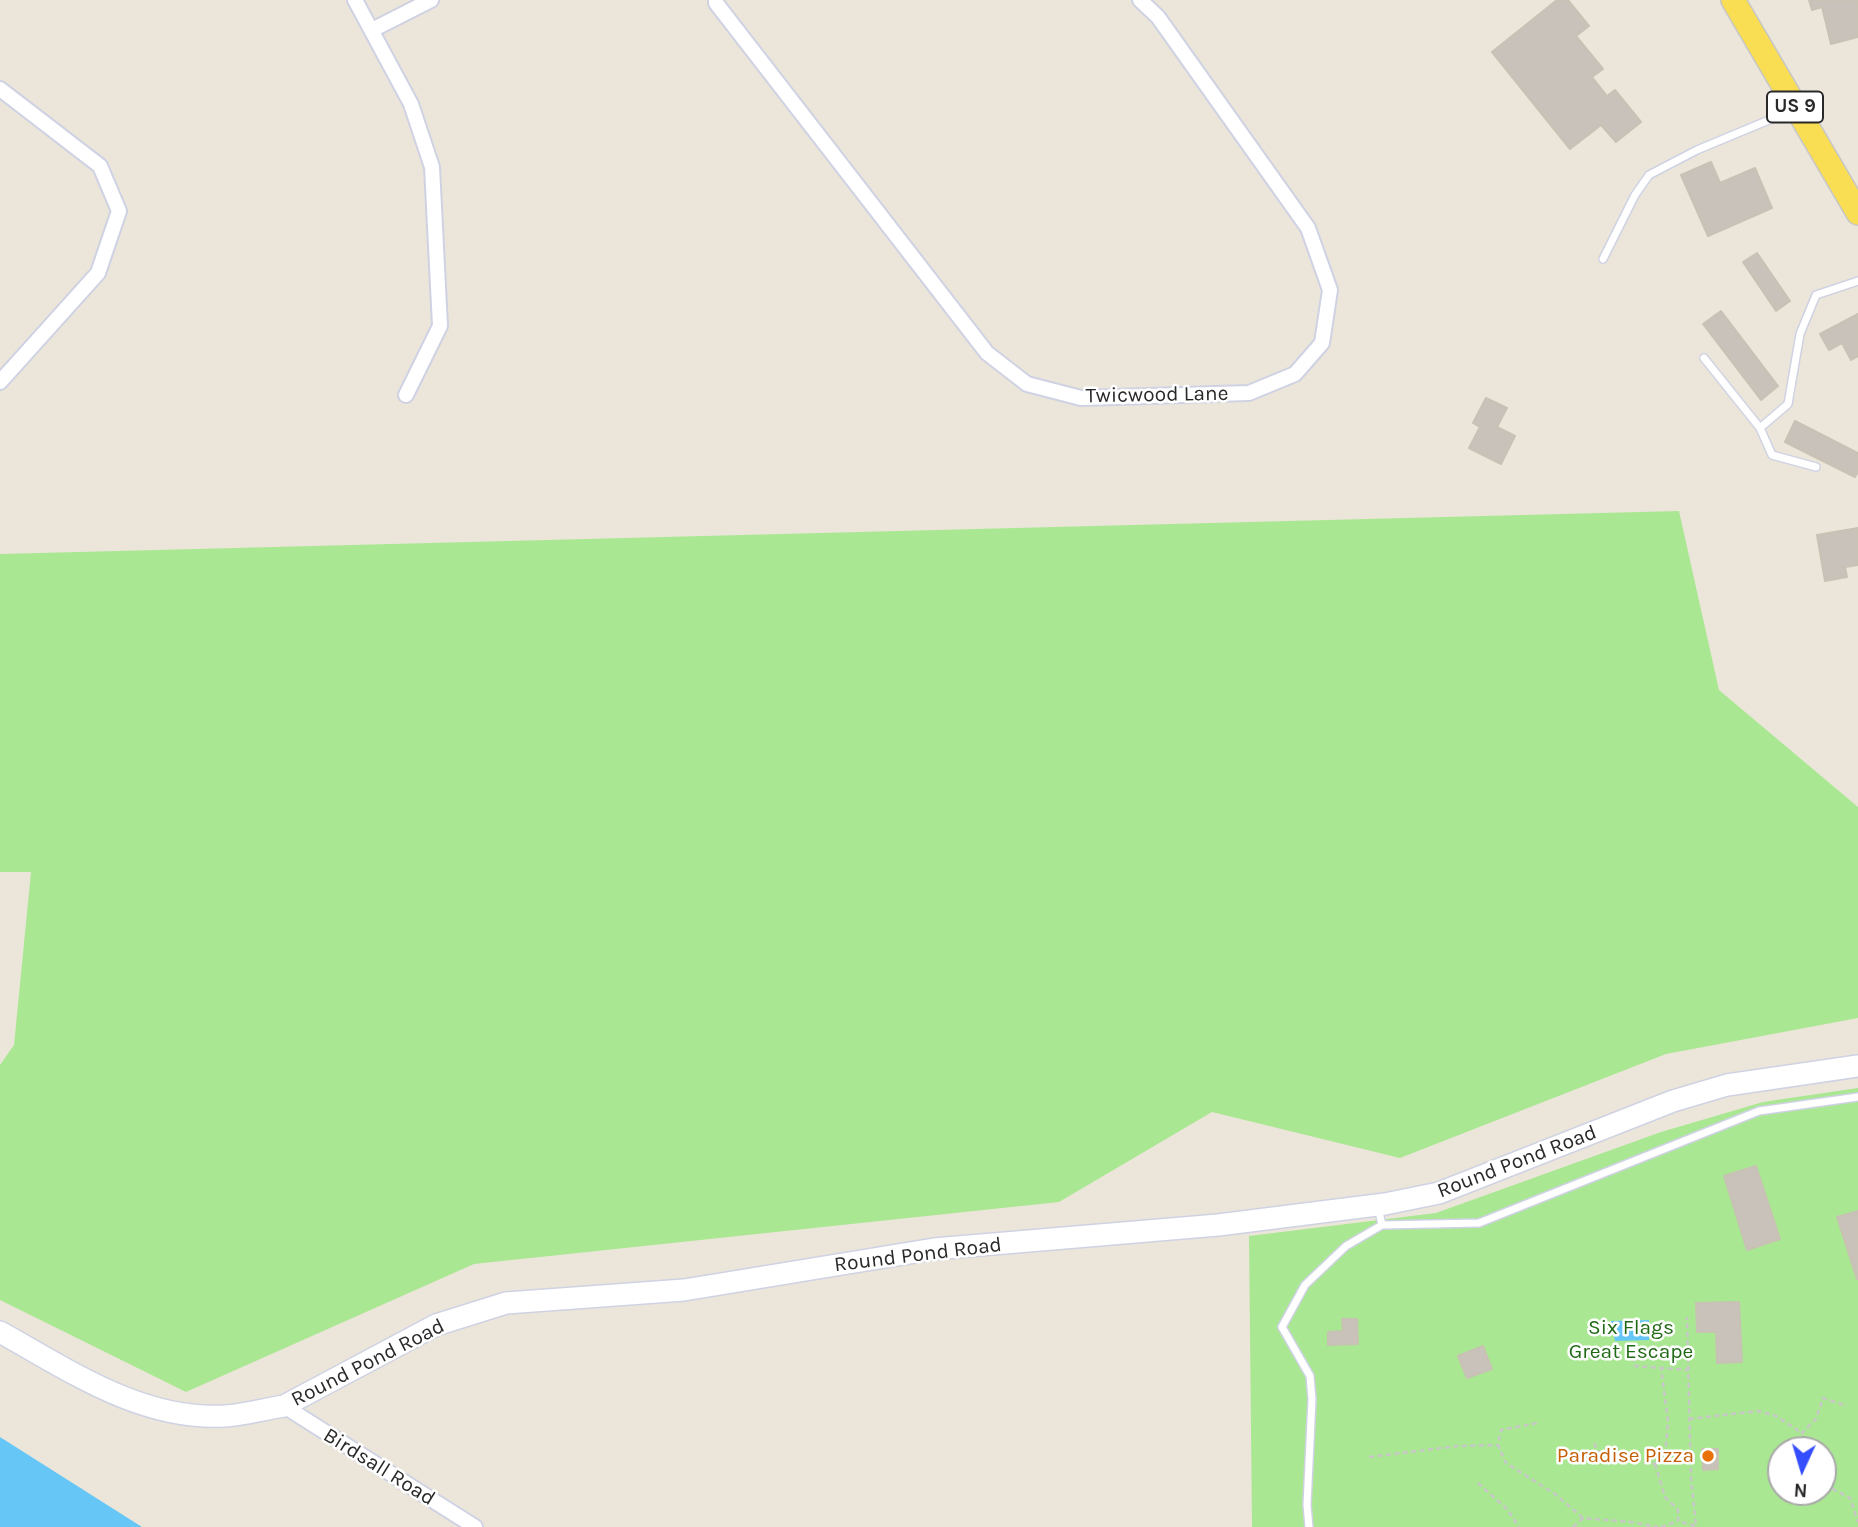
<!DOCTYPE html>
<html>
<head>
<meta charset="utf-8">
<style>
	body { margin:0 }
	#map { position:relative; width:1858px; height:1527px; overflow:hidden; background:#ece6da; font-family:Karla,sans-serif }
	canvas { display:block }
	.north { position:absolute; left:1767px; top:1436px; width:70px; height:70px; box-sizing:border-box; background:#fff; border:2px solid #a9a9a9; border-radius:50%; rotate:184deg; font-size:19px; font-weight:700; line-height:28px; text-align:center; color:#292929 }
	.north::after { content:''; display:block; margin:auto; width:24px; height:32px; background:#344dff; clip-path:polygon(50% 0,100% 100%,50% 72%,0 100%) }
</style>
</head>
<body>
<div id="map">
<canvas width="1858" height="1527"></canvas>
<div class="north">N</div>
</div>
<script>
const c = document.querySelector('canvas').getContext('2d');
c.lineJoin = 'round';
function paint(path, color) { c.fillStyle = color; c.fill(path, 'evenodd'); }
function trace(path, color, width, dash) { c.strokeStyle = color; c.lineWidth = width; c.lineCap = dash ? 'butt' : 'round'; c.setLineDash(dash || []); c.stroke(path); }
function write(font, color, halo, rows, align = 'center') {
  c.font = font + ' Karla,sans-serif'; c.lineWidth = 5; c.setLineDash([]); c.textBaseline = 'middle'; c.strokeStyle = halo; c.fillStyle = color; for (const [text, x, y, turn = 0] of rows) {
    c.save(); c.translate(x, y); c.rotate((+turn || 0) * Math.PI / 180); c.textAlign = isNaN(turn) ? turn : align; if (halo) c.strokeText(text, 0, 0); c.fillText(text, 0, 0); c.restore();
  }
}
const green = new Path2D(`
	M1679,511L1719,690L1858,807V1018L1666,1054L1400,1158L1212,1112L1059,1202L474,1264L186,1392L0,1300V1065L14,1045L31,872H0V554Z
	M1858,1088V1527H1252L1249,1236L1436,1213L1661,1132L1763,1102ZM1781,1450H1823V1492H1781Z`);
const water = new Path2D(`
	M1649,1320V1340L1615,1341L1614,1335H1612L1611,1321Z
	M0,1437L142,1527H0Z`);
const building = new Path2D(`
	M1557,0H1568L1589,26L1576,36L1603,69L1592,77L1607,96L1615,90L1641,122L1616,142L1601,125L1570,149L1492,52Z
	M1809,0H1858V37L1831,44L1822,7L1812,10Z
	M1711,162L1720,183L1755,168L1772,208L1708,236L1681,175Z
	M1757,253L1790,301L1776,311L1743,262Z
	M1721,311L1778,386L1761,400L1703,324Z
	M1858,314V356L1851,360L1842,343L1829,350L1820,334Z
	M1486,398L1507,408L1497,427L1515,436L1501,464L1469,448L1480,427L1473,423Z
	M1795,421L1858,453V471L1855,477L1785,442Z
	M1858,528V565L1845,567L1847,577L1825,581L1817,535Z
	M1756,1166L1780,1239L1747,1250L1724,1176Z
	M1858,1211V1279H1857L1837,1217Z
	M1739,1302L1742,1362L1717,1363L1716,1332H1697L1696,1303Z
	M1342,1319H1357L1358,1344L1328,1345V1332L1343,1331Z
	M1483,1346L1492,1369L1467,1378L1458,1356Z
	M1702,1449H1718V1469L1703,1470Z`);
const path = new Path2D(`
	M1633,1348L1635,1366L1688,1370
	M1689,1419L1758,1411L1776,1416L1802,1433
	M1537,1423L1501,1430L1498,1445L1506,1463L1555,1494L1583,1518L1631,1522L1658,1527
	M1595,1443L1596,1452H1620L1637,1457L1645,1463L1655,1464L1665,1457L1668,1421L1661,1368
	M1809,1450L1802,1433L1816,1419L1823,1398L1847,1406
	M1369,1457L1458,1446L1498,1445
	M1665,1457L1690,1461
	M1655,1464L1665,1497L1678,1510V1521L1696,1526L1691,1478L1687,1317
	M1823,1475L1829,1487L1850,1498L1858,1522
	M1478,1483L1507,1509L1519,1527
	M1573,1527L1583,1518
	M1661,1527L1678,1521`);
const lane = new Path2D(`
	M1603,259L1635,195L1649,175L1697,150L1793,110
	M1704,358L1760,428
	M1816,467L1772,455L1760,428L1788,404L1800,334L1816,295L1858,281
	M1378,1207L1382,1225L1479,1223L1759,1111L1858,1097
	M1309,1527L1307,1505L1312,1399L1310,1376L1282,1327L1305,1285L1346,1246L1382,1225`);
const street = new Path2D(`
	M355,0L411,104L432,167L440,326L406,395
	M716,0V3L987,353L1027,384L1081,398L1249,393L1295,374L1322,343L1330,290L1308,228L1158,17L1140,0
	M372,30L431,0
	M0,89L100,166L119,211L98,273L0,382
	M284,1406L475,1527`);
const secondary = new Path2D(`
	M0,1332C70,1371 142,1421 225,1416C245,1415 264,1409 284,1406L436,1325L506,1303L684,1290L934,1249L1218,1225L1385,1204L1439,1193L1673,1101L1727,1085L1858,1066`);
const primary = new Path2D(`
	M1733,0L1858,213`);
const markers = [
	[1708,1456,7,"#e8710a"]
];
const shields = [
	[1795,107,56]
];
const shieldNames = [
	["US 9",1795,107]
];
const streetNames = [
	["Twicwood Lane",1157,395,-1],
	["Round Pond Road",1517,1162,-21],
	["Round Pond Road",918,1255,-7],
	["Round Pond Road",368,1363,-27],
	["Birdsall Road",379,1467,32]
];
const parkNames = [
	["Six Flags",1631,1328],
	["Great Escape",1631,1352]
];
const foodNames = [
	["Paradise Pizza",1694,1456]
];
paint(green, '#aae792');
paint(water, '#66c6f6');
paint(building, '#c8c2ba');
trace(building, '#c8c2b4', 2);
trace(lane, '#cfd2e3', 10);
trace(street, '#cfd2e3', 18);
trace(secondary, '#cfd2e3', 24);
trace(primary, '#c7c7c7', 26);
trace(path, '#c7c7c7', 2.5, [5, 3.5]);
trace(lane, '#fff', 7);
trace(street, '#fff', 14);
trace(secondary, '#fff', 21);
trace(primary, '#f9dd52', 23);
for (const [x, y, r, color] of markers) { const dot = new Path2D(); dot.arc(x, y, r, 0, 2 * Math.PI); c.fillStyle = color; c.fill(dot); trace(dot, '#fff', 2.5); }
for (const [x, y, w] of shields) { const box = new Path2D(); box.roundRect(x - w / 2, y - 15.5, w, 31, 5); c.fillStyle = '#fff'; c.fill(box); trace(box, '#292929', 2); }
write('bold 19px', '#292929', null, shieldNames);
write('21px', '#292929', '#fff', streetNames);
write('21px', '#216a15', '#fff', parkNames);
write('21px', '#c56008', '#fff', foodNames, 'right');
</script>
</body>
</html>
